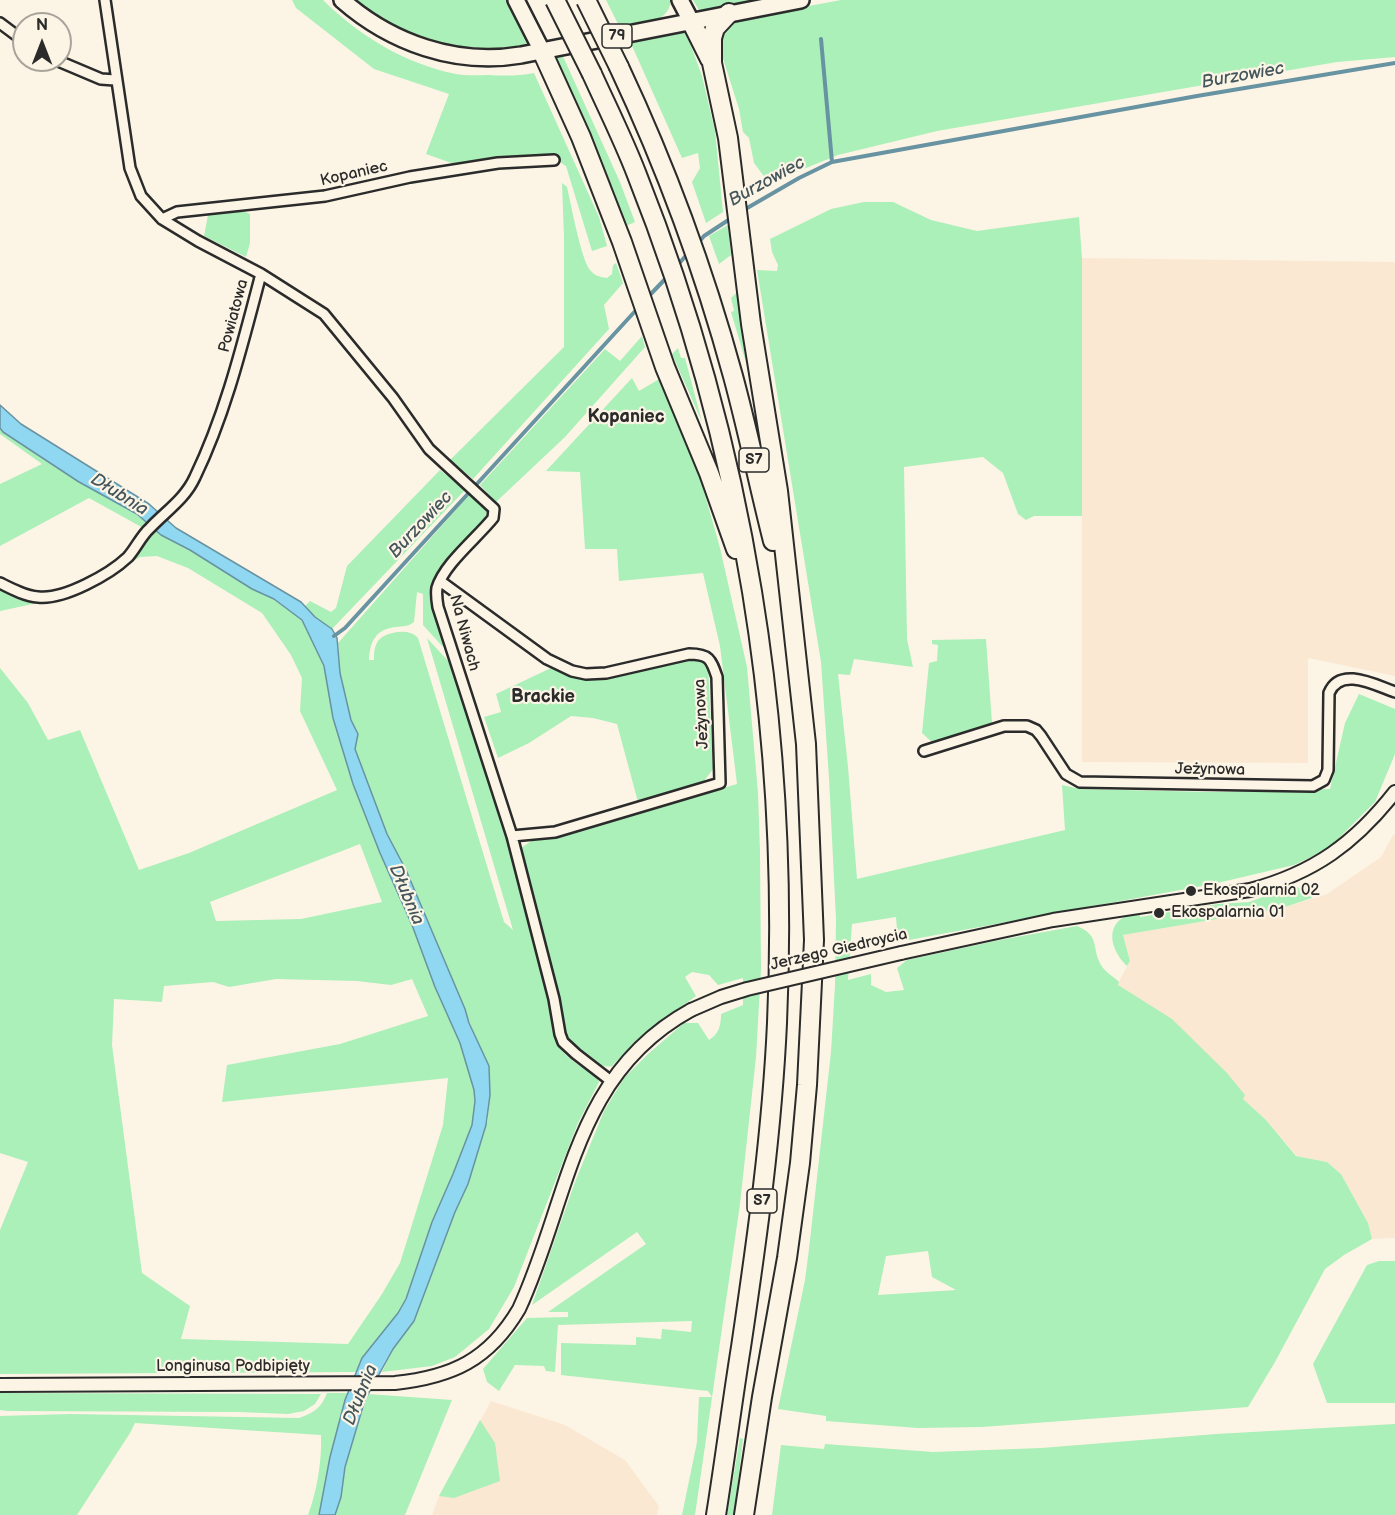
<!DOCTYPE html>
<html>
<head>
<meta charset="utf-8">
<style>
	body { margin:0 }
	#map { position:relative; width:1395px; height:1515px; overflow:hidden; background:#fcf5e5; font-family:"Balsamiq Sans",sans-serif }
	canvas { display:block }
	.north { position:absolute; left:12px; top:12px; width:60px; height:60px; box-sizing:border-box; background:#fcf5e5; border:2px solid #a8a49b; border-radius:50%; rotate:0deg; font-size:16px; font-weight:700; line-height:24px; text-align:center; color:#2b2b2b }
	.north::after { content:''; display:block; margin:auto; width:21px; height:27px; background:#2b2b2b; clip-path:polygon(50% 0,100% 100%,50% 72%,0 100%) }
</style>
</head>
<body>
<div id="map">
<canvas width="1395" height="1515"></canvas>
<div class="north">N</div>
</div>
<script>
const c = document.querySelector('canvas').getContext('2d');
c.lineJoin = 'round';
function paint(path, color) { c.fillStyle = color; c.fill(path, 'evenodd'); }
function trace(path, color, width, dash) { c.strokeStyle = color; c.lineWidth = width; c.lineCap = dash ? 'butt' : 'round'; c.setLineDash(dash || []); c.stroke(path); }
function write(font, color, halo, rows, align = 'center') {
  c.font = font + ' "Balsamiq Sans",sans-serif'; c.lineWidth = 4.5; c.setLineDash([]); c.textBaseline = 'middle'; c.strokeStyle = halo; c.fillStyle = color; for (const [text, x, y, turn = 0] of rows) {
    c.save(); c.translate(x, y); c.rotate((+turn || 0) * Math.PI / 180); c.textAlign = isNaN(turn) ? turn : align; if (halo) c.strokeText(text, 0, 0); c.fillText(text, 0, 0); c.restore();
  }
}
const built = new Path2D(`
	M1082,258L1395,262V676L1308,658V763L1082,762Z
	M1393,835H1395V1238L1372,1239L1368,1223L1341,1174L1327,1162L1297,1156L1266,1120L1117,985L1130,961L1123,935L1282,908L1327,894L1381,857Z
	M491,1401L565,1425L625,1460L659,1506L657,1515H432L439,1496Z`);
const green = new Path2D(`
	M292,0H323C359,36 406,64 456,74C466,76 477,75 488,75C503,76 520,76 534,73L599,217L607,246L592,251L566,166L548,155L508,158L457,165L426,154L449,94L374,69L296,8Z
	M352,0H506L528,40L527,43L522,46C453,54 408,41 352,0Z
	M606,0H671V1C667,26 639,23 619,26Z
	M693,0H768L700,12Z
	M841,0H1395V57L1337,62L937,131L838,155L769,183L754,163L749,138L743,132L739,109L721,52L720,28L729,21Z
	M685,29L702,76L715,131L723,212L706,223L692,182L700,168L698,153L682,158L629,39Z
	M561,52L620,182L635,222L626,226L553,55Z
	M562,183L567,187C571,204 581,259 590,270C595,276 600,277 607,278L612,274L613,265L616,263L623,283L604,305L609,329L473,479L450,460L564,347V237Z
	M864,202H893L931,220L977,231L1079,217L1082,258V516H1034L1026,520L1018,514L1003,473L983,457L904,467L907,639L913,667L854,659L850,675L838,674L848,767L857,879L1065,830L1062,785L1080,789L1212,792L1330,789L1345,723L1359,694L1395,709V754L1375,802L1328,849L1294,865L1213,884L898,942L896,917L852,924L848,980L871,974V985L886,992L904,990L897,968L907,960L1000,940L1077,926C1101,936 1091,948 1101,965C1104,971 1114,977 1119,982L1118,985L1172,1019L1227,1073L1245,1095L1243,1099L1266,1120L1296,1156L1327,1162L1341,1174L1368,1223L1372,1239L1344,1255L1325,1269L1275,1362L1248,1407L982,1427L918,1428L826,1421V1416L778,1409L805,1280L809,1249L831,1052L835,985L836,919L829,778L821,662L757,270L777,271L778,265L772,252L770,239L831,209ZM928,1251L932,1277L956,1290L878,1295L886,1256Z
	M224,212H245L250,214V243L246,257L204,236L208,215Z
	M728,225L731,255L719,264L709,236Z
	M737,292L749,366H747L731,312L734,311L731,298Z
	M642,336L645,347L565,437L496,502L480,485L605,349L620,361Z
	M678,348L681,358H685L702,422L672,354Z
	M632,378L639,391L661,378L696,463L720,548L747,667L758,793L760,852L761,969L756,1057L740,1204L695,1515H682L697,1442L699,1397H712L708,1391L561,1375V1343L636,1345V1337L661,1339L662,1329L691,1332L692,1321L558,1325L555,1372L546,1371L544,1366L515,1365L499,1391L487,1382L483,1369L527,1318L568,1317V1312H548L646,1244L637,1232L532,1305L575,1182L604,1111L624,1078L648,1054L684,1023H698L709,1040C719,1034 721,1025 721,1014L743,1005V978L718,985L709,975L692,972L685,977L696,996L637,1040L612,1066C602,1070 578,1052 571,1043C569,1040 567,1034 565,1030L521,848L533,840L576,831L737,784L720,646L703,573L619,581L617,549H585L580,472L546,471Z
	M0,428L79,482L137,514L149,524L145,529L89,498L0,546V484L42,464L0,434Z
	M440,470L465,490L332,629L315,617L305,606L310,601L331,612L336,608L347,566Z
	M469,495L487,511L484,520L454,554L432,592L433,608L445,646H442L423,625V594L417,592L414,622C408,627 403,626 396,627C376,629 370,641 369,660H374C374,654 374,647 378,641C386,631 410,628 418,638L504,922L513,930L427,638L450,663L509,843L551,1011C552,1043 558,1052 585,1069C591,1073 596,1075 599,1082L578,1123L514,1287L489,1329L455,1357L432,1366L382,1372L393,1349L414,1321L455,1212L468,1184L488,1120L490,1071L406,870L387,834L355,749L358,734L351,720L340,673L338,643Z
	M154,528L161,535L190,550L252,589L274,599L296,614L304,623L325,670L333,718L353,784L380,853L412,925L435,987L460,1043L474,1090L475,1105L472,1125L453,1174L432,1222L406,1299L398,1313L362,1358L356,1372L0,1374V1230L28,1162L0,1153V668L28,703L48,740L80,730L139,870L189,853L337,790L300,711L302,678L291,655L262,613L188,568L157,556L140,557L107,578L140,550ZM360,844L382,902L301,919L216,921L210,902ZM276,979L357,981L391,985L412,979L428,1016L340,1044L227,1065L222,1102L448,1078L443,1125L400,1263L382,1294L348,1344L181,1339L190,1306L142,1273L112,1045L114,999L162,1002L164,986L213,982L229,987Z
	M0,587L47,601L0,611Z
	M986,639L992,723L933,743L922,733L929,663L937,661L938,645L932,644V640Z
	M687,657L708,664L713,769L704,781L638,802L617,724L593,718L571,716L529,743L498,758L484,717L501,712L496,694L551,668L572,675L595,678Z
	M1290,887L1305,888L1312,898L1282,908L1123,935L1130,961L1127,966C1115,955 1104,932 1121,919C1126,915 1133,915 1140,913V917L1218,904L1249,902Z
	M1379,1261H1395V1403H1327L1313,1364L1367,1265Z
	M0,1393L321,1394L315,1404L304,1411L288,1414L238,1412L8,1411L0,1410Z
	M327,1393H348L330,1457L319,1515H308C317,1491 322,1461 321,1435L135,1423L130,1433L77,1515H0V1416L71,1414L299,1418C314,1413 321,1408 327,1393Z
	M368,1394L452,1400L405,1515H335L341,1497L345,1467Z
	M480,1420L495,1443L500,1481L454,1498L439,1496Z
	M1395,1424V1515H772L781,1445L824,1449L825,1444L933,1452L1041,1448L1216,1434Z
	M740,1438L743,1439L734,1515H727Z`);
const water = new Path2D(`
	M0,405L21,424L149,504L176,528L301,602L315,617L332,629L337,638L340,673L351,720L358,734L355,749L387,834L406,870L465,1009L469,1023L489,1066L490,1095L486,1125L468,1184L455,1212L414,1321L393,1349L365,1400L345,1467L341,1497L335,1515H319L330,1457L345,1400L362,1358L398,1313L406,1299L432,1222L453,1174L472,1125L475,1101L474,1090L460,1043L435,987L412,925L380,853L353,784L333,718L324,666L302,620L274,599L252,589L190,550L161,535L137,514L79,482L3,432L0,428Z`);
const stream = new Path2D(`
	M821,39L832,162
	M742,211L799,178L832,162L1197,96L1395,63
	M698,243L704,236L733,217
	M676,267L689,252
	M647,298L669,275
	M334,636L345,628L638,308`);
const minor = new Path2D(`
	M105,0L130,168L141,196L162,219L198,241L261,274L324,314L393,398L429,449L494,509L493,518C477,538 444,564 437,588C436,594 437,601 438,607L512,836L554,999L560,1034L563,1042L576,1054L611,1081
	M0,23L24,41
	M56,60L101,79L115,80
	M162,219L177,212L325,196L410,177L498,163L554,160
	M440,581L547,659L572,671L586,674L606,673L689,654C709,654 711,659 717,677L720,783L555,832L512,836
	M0,583C12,589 25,596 38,597C64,600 110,574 128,557C136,548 141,536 150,528C166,511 185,499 195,477C226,413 243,342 261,274
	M924,751L1004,726H1027L1036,730L1041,736L1066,774L1080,782L1313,786L1324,780L1328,770L1329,693C1340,666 1375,685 1395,692`);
const tertiary = new Path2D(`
	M901,953L1053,920L1250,890C1314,873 1355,843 1395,792
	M0,1385L395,1383C452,1377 489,1360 519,1309C570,1199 572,1075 691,1010`);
const primary = new Path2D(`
	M342,0C391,43 456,66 521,55L801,0
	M516,0L542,51
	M680,0L691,21`);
const motorway = new Path2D(`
	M729,13L715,28L712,38V63L728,138L751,324L778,491L806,744L814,940L807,1085L800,1163L787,1258L762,1397L744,1515
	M691,21L710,59
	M542,51L581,137L622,242L665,367L709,473L736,549
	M619,67C666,167 704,270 733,376C748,431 759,486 773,541
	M592,74C607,107 624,141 637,175C744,444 790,734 777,1023C772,1132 757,1239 741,1347C732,1403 725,1459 716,1515`);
const tertiaryBridge = new Path2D(`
	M691,1010L721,997L747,989L901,953`);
const motorwayBridge = new Path2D(`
	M555,0L592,74
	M586,0L619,67`);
const markers = [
	[1191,891,6,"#2b2b2b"],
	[1159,913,6,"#2b2b2b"]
];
const shields = [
	[617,36,30],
	[754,460,30],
	[762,1201,30]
];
const shieldNames = [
	["79",617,36],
	["S7",754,460],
	["S7",762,1201]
];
const streetNames = [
	["Kopaniec",354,174,-13],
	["Powiatowa",234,316,-75],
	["Na Niwach",464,633,75],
	["Jeżynowa",702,714,-93],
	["Jeżynowa",1210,770,1],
	["Jerzego Giedroycia",839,950,-13],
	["Longinusa Podbipięty",233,1367]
];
const poiNames = [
	["Ekospalarnia 02",1203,891],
	["Ekospalarnia 01",1171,913]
];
const waterNames = [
	["Burzowiec",1243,76,-10],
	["Burzowiec",767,182,-29],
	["Dłubnia",119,495,32],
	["Burzowiec",421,525,-47],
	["Dłubnia",406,895,67],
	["Dłubnia",361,1395,-68]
];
const neighbourhoodNames = [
	["Kopaniec",626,417],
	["Brackie",543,697]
];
paint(built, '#fbe8d3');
paint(green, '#abefb9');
paint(water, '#90d8f1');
trace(water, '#6893a2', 1.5);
trace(stream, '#6893a2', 4);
trace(minor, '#2b2b2b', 14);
trace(tertiary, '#2b2b2b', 16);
trace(primary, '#2b2b2b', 20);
trace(motorway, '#2b2b2b', 22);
trace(minor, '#fcf5e5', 9);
trace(tertiary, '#fcf5e5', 12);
trace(primary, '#fcf5e5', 15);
trace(motorway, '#fcf5e5', 18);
trace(tertiaryBridge, '#2b2b2b', 16, []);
trace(motorwayBridge, '#2b2b2b', 22, []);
trace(tertiaryBridge, '#fcf5e5', 12);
trace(motorwayBridge, '#fcf5e5', 18);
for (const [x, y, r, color] of markers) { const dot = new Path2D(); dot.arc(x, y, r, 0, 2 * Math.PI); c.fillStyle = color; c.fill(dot); trace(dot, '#fcf5e5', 2); }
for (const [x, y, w] of shields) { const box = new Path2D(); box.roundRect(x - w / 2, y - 12, w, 24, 4.5); c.fillStyle = '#fcf5e5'; c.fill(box); trace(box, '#2b2b2b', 1.5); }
write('bold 15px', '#2b2b2b', null, shieldNames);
write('16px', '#2b2b2b', '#fcf5e5', streetNames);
write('16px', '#2b2b2b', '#fcf5e5', poiNames, 'left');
write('italic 18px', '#44565c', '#fcf5e5', waterNames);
write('bold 18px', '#2b2b2b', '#fcf5e5', neighbourhoodNames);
</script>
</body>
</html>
